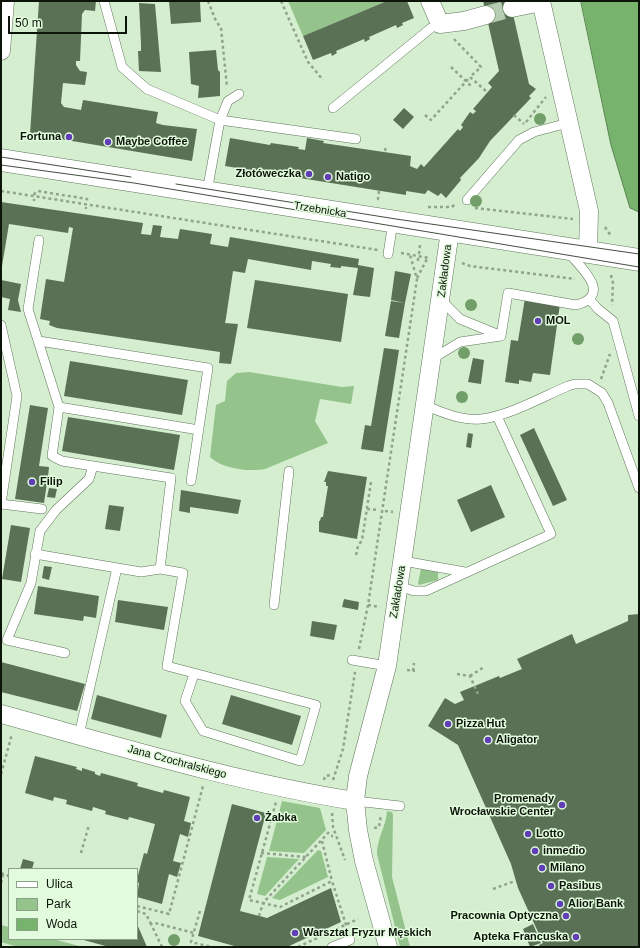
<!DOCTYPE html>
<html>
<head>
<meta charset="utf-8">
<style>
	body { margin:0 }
	#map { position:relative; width:640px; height:948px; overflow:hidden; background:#d4eecf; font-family:Arial,sans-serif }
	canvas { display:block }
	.frame { position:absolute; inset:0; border:2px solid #0d150b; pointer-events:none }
	.legend { position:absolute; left:8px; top:868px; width:130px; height:72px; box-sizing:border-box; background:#e1fbdc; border:1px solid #8c9f88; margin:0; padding:5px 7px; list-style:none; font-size:12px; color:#0d150b }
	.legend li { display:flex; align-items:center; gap:8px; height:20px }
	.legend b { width:20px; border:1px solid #8c9f88 }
	.scale { position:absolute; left:8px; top:16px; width:119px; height:18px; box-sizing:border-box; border:2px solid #0d150b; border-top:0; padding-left:5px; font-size:12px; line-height:14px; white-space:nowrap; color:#0d150b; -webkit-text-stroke:3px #e1fbdc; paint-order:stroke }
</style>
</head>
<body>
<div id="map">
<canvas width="640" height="948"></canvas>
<div class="frame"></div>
<ul class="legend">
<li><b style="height:5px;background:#fff"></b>Ulica</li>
<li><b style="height:11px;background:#94c48b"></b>Park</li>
<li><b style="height:11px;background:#78b36d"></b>Woda</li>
</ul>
<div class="scale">50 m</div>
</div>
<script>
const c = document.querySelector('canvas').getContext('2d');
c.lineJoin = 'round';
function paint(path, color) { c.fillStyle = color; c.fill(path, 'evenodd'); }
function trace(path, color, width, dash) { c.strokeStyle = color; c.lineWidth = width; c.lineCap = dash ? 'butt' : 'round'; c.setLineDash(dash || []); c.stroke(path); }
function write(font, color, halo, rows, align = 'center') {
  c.font = font + ' Arial,sans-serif'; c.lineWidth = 3; c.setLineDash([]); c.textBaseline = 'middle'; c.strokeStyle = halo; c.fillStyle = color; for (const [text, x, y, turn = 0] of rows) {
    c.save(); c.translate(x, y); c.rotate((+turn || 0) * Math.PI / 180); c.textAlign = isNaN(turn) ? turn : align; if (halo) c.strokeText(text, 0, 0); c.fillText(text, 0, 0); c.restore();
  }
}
const green = new Path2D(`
	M288,1H387L303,36Z
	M249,372L342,387L354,386L351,404L320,399L315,421L328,443L265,469C248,472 223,469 210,457L216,405L225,401L227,381L236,373Z
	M421,569L438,571V580L419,585L418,583Z
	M282,801L320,808L326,830L304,853L269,851Z
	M387,811L392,812L393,815L392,877L410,947H400L377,854C377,838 386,827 387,811Z
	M318,850L321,851L328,877L280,900L272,898Z
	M267,857L299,859L265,896L257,894Z
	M1,925L9,927V939H53L83,947H18L1,942Z`);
const water = new Path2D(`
	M581,1H639V212L630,208L611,145Z`);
const building = new Path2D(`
	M39,1H96L95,11L85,10L82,14L80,61H76V65L80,71L87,72L85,85L63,83L61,103L64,107L81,110L83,100L158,112L156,123L163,125L197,129L192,161L30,134Z
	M169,1H200L201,22L171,24Z
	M387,1H407L414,18L402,23L403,25L397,28L396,25L369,37L370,39L365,42L364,39L336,51L337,53L332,56L331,53L313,60L303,36Z
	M483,1H510L529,84L536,89L529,96L531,98L490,141L479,158L460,178L461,180L446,198L441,193L438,196L428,190L425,194L406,191V195L225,166L230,138L270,145L271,143L299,147L298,149L305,150L307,138L324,141L323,143L411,156L410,166L417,169L421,164L424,167L458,129L460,131L463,127L461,125L470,112L473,114L476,111L473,109L492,87L488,83L499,71Z
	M139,3L155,4L161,72L139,71L138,51H141V44Z
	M216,50L218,70L220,72V96L198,98L199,86L191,84L189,52Z
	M404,108L414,117L403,129L393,120Z
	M1,202L143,223L141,234L151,235L153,225L162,226L160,237L178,239L180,229L212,234L210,244L228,247L230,237L359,259L358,265L374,268L370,297L353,295L358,268L341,266V268L330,267L331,264L312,261L311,270L248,259L245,273L233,271L226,318L225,323L238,324L231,364L219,363L220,352L57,328L49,325L50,321L40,319L46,279L64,282L73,228L69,227L68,233L9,224L1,272Z
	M395,271L411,274L405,303L391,300Z
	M1,280L21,284L18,300L21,312L8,310L10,299L1,297Z
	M255,280L348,294L341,342L247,328Z
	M525,298L560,304L550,375L533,373L531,382L519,380V384L505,382L511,340L518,341Z
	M391,301L405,303L399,338L385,336Z
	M384,348L399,350L383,452L361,449L365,425L371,426Z
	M473,358L484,360L481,384L468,382Z
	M70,361L188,380L182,415L64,396Z
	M30,405L48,408L39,466L49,467L48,477L52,478L51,484L47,483L44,503L15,499Z
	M68,417L180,435L174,470L62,451Z
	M534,428L567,500L553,506L520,435Z
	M468,433L473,434L471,448L466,447Z
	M328,471L367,477L357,539L319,532V521H320L321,517H323L328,486H326V482H324Z
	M491,485L505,517L471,532L457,500Z
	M49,488L57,489L55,498L47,497Z
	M181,490L241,500L238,514L190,507V513L179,511Z
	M109,505L124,507L120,531L105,529Z
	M11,525L30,528L21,582L2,579Z
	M44,566L52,567L49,580L42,578Z
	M38,586L99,596L96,618L84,616L83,621L34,614Z
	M344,599L359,602L358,610L342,607Z
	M118,600L168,607L164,630L115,622Z
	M639,614V947H540L539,945L543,943L518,888L511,864L458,745L428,726L445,698L455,704L464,700L460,692L499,676L500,678L522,669L517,659L572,634L576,644L628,621V615Z
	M312,621L337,625L334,640L310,636Z
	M1,662L85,684L77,711L1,692Z
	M97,695L167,715L161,738L91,719Z
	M231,695L301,716L292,745L222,724Z
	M35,756L77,767L76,769L82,771V768L95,772V774L100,776L101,773L138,783L137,786L163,793L164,790L190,797L184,821L191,823L188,837L180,834L173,861L181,863L177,877L169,874L162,904L137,897L139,883L137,882V879L144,853L147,854L155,824L129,817L128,820L105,814L106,811L93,807L92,811L66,804L67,800L54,797L53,801L25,793Z
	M232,804L266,813L240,911L267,918L331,888L341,922L287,947H238L198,936Z
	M23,859L34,862L32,869H20Z
	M137,924L147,947H109L80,939H137Z
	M533,924L541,943L530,947L523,929Z`);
const minorTunnel = new Path2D(`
	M486,15L512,8`);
const path = new Path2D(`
	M208,1L216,21L221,28L227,87
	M281,1L308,62L323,80
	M454,39L481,67L470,77
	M451,67L471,86
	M425,115L431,120L470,77L487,92
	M514,115L524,124
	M526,122L546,97
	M385,151L386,145
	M1,191L378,250
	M379,191L378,199H380
	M34,195L35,193L38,191L87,199V203
	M34,201V199
	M428,207H452L456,203
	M475,208L573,219
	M86,209V207
	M605,227L611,236
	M401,253L429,258
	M419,254L420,245
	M418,261V258
	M462,263L470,266L575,279
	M611,275L613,283L612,305
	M417,278L428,257
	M601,379L610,354
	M367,509L379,510
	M385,511L393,512
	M356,555L358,546L362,540L371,482
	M368,605L380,607
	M359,649L368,605L417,279L410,255
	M407,670L415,671
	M413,671L414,663
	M457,674L470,676L478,694
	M470,676L484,667
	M1,774L12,734
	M324,780L325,776L332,775
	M333,780L343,749L355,672
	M332,813L333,827L345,860
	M374,828L379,827L381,815
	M329,832L263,903L280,907L332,881L347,928
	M331,836H333
	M322,841L332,881
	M81,853L89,825
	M261,853L306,857
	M1,873L9,876
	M1,883L3,874
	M493,889L515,881
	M137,906L169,914L203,786
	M137,911L146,914L151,924
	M200,911L191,942L211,947
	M259,916L263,903L249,900L276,802
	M162,947L151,924L155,923L194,933
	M298,947L358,919`);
const service = new Path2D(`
	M104,1L122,67L147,89L220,120L356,139
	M333,108L431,28L440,24
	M207,192L220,120L228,101L239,94
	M467,200L519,140L534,132L568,123
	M39,240L28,309L59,407L52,456L62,461L93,466
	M388,254L393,222
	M589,299L598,309L613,321L639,416
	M441,300L460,319L499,335
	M1,325L17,396L1,504
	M501,336L508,293L576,305C614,295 580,267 568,252
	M39,341L208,368L191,481
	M432,359L460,342L501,336
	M425,405C440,412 464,421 481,419C509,416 542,397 568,386L575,384H588L602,393L608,403L639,488
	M59,407L199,430
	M1,504L42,509
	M35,554L141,572L160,569L183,573L167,666L316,705L300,761L203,731L185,701L194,674
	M403,561L465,572
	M399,586L414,591H426L551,534L497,416
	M274,605L289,471
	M65,653L7,640L31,583L40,531L56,510L89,479L93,466L171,478L160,569
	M352,660L387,666
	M79,735L117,568
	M355,801L400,806
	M332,947L350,940`);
const minor = new Path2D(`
	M430,1L440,24L464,21L486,15
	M541,1L589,211L588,252
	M512,8L541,2
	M1,51L5,1
	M1,714C118,746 235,782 355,801
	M388,947L364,861L358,830L355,801L358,776L387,666L450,231`);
const tertiary = new Path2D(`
	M1,160L639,260`);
const tram = new Path2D(`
	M1,157L131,177
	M1,165L134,183L639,267
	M176,184L396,219L639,254`);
const trees = [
	[540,119],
	[476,201],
	[471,305],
	[578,339],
	[464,353],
	[462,397],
	[174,940]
];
const markers = [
	[69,137,4,"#5f3eb6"],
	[108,142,4,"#5f3eb6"],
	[309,174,4,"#5f3eb6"],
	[328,177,4,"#5f3eb6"],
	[538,321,4,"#5f3eb6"],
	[32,482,4,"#5f3eb6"],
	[448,724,4,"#5f3eb6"],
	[488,740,4,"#5f3eb6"],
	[562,805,4,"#5f3eb6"],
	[257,818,4,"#5f3eb6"],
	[528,834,4,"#5f3eb6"],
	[535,851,4,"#5f3eb6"],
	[542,868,4,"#5f3eb6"],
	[551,886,4,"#5f3eb6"],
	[560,904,4,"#5f3eb6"],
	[566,916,4,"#5f3eb6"],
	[295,933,4,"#5f3eb6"],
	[576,937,4,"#5f3eb6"]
];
const poiNames = [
	["Fortuna",61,137,"right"],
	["Maybe Coffee",116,142],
	["Złotóweczka",301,174,"right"],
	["Natigo",336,177],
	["MOL",546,321],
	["Filip",40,482],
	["Pizza Hut",456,724],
	["Aligator",496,740],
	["Promenady",554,799,"right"],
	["Wrocławskie Center",554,812,"right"],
	["Żabka",265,818],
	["Lotto",536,834],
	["inmedio",543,851],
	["Milano",550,868],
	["Pasibus",559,886],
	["Alior Bank",568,904],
	["Pracownia Optyczna",558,916,"right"],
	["Warsztat Fryzur Męskich",303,933],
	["Apteka Francuska",568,937,"right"]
];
const streetNames = [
	["Trzebnicka",320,210,9],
	["Zakładowa",445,271,-83],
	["Zakładowa",398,592,-81],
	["Jana Czochralskiego",177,762,15]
];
paint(green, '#94c48b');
paint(water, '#78b36d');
trace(water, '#588450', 1);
paint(building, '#5b7156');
trace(minorTunnel, '#b6cdb2', 18, [18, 9]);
trace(service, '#5f755b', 10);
trace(minor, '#5f755b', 19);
trace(tertiary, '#5f755b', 23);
trace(path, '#90a48c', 2.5, [3, 3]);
trace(service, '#fff', 9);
trace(minor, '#fff', 18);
trace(tertiary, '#fff', 22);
trace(tram, '#434f40', 1);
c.fillStyle = '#729e6a';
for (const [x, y] of trees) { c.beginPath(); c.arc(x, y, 6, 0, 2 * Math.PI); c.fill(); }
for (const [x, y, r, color] of markers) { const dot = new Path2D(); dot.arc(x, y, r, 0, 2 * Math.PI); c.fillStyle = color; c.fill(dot); trace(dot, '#e1fbdc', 1.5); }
write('bold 11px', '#0d150b', '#e1fbdc', poiNames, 'left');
write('11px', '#0d150b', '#e1fbdc', streetNames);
</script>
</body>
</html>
